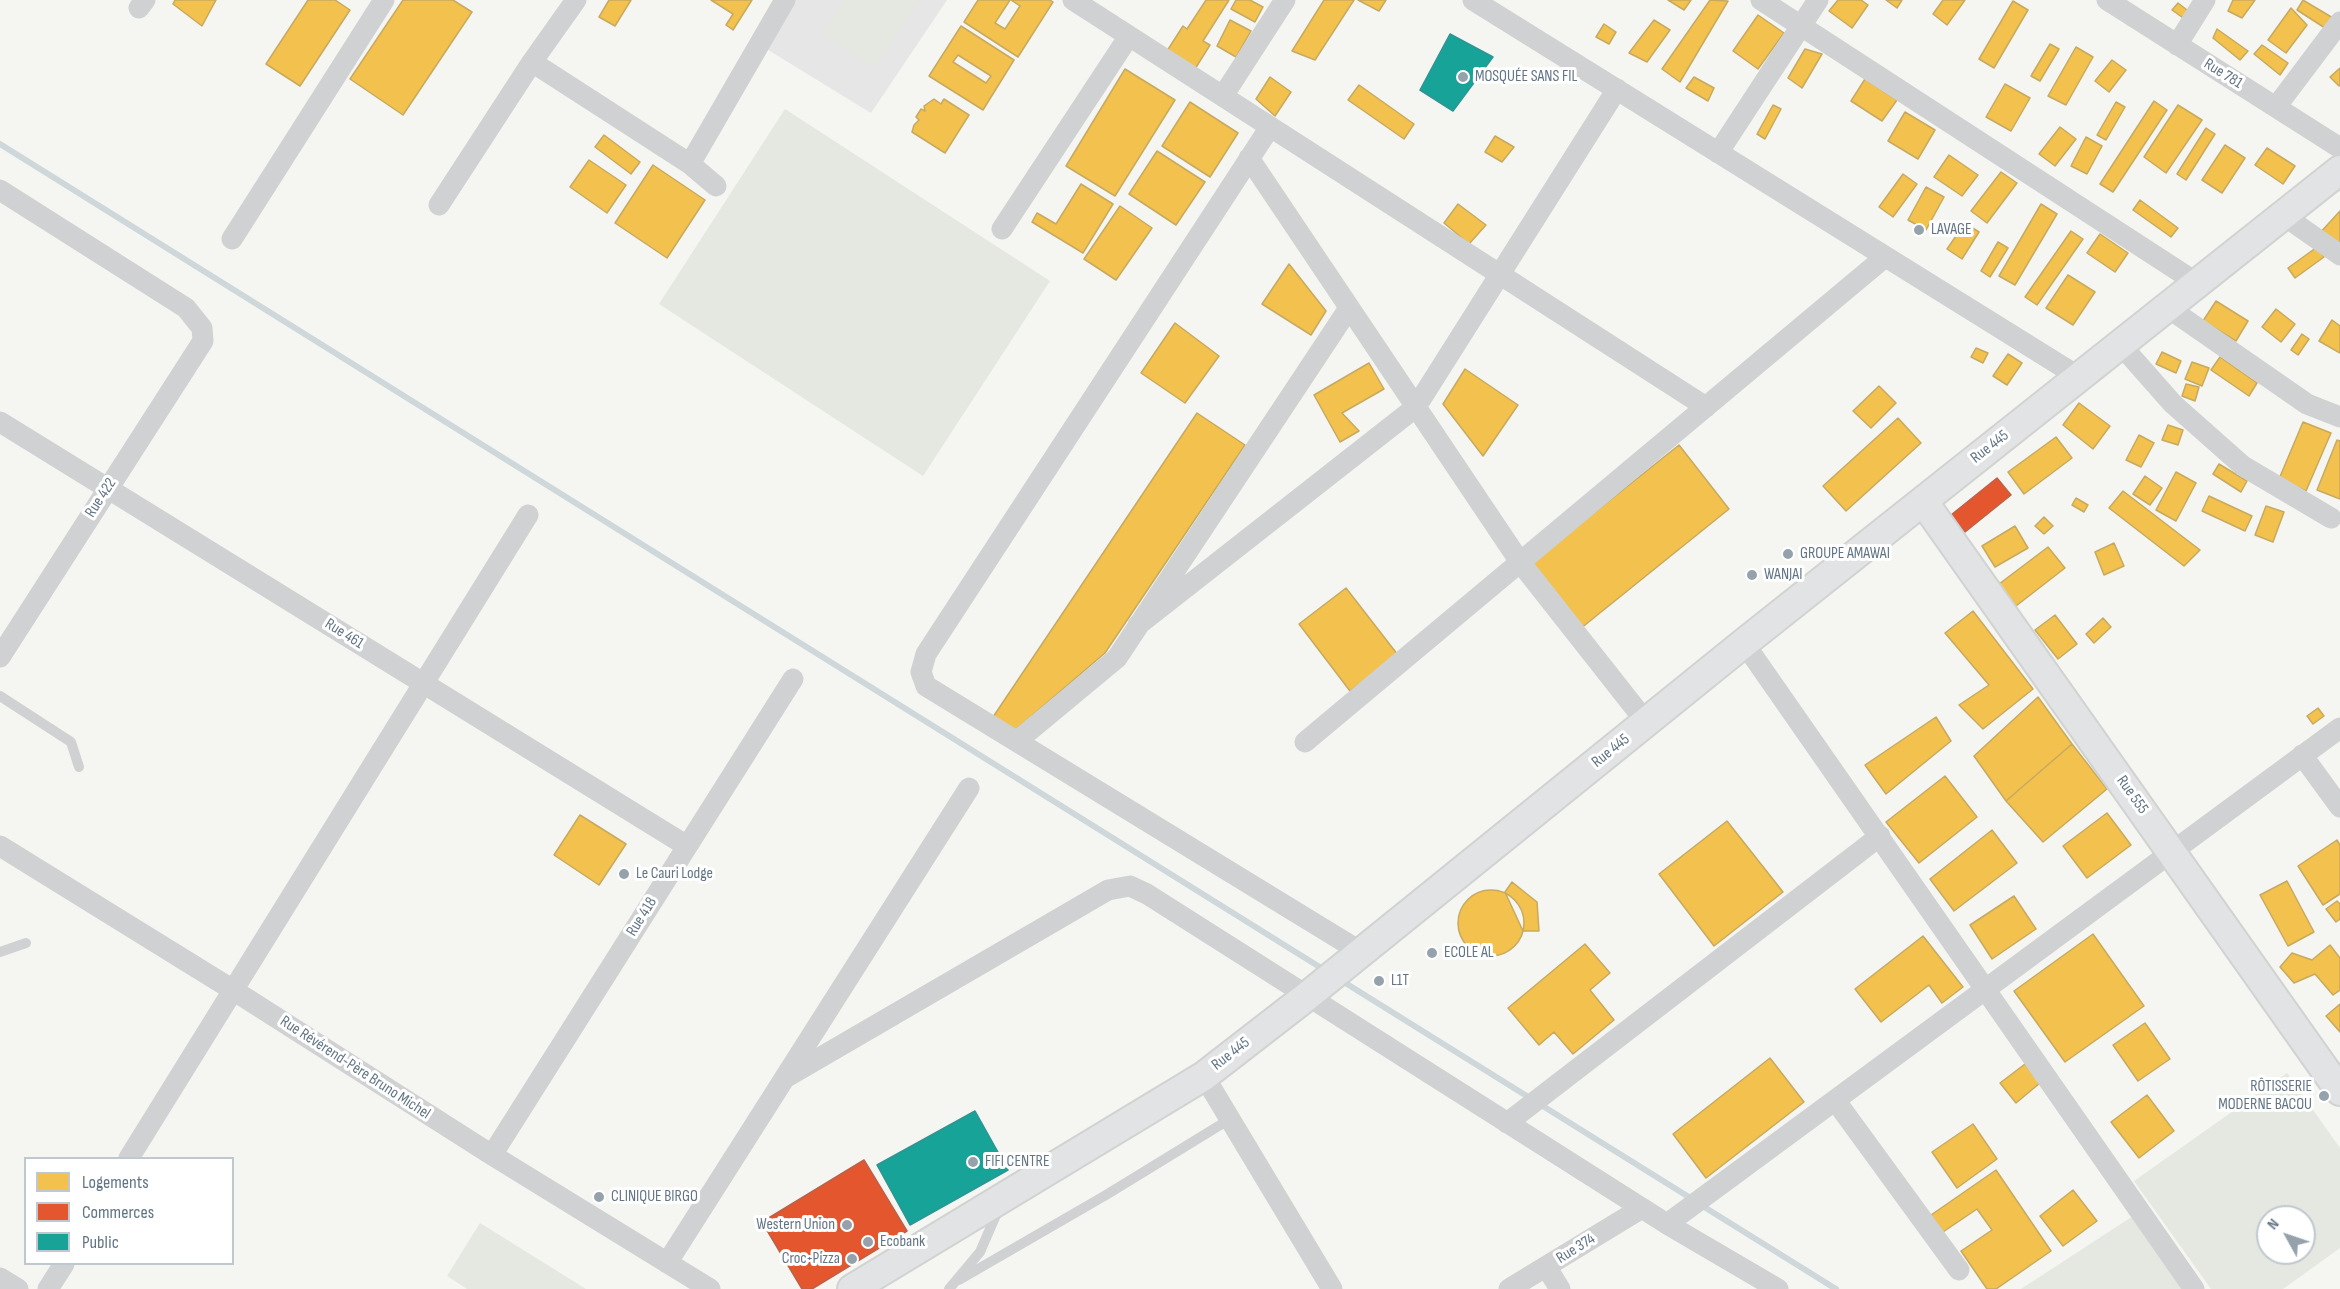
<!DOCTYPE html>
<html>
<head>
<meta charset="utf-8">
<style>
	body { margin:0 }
	#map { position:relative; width:2340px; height:1289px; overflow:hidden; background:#f5f5f2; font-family:"Sofia Sans Condensed",sans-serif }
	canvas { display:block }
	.legend { position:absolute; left:24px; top:1157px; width:210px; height:108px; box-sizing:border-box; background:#fff; border:2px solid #c0c8cf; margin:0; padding:8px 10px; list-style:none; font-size:18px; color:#627586 }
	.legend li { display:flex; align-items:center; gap:12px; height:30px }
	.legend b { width:30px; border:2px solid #c0c8cf }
	.north { position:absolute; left:2256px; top:1205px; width:60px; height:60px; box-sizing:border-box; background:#fff; border:2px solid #c0c8cf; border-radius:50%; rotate:310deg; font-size:16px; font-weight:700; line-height:24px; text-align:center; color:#627586 }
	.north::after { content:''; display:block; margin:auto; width:21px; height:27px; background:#95a2ac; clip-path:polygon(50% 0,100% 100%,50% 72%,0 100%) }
</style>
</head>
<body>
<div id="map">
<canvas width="2340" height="1289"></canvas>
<ul class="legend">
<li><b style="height:16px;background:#f2c14e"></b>Logements</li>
<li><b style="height:16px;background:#e4572e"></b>Commerces</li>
<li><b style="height:16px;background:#17a398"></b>Public</li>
</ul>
<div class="north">N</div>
</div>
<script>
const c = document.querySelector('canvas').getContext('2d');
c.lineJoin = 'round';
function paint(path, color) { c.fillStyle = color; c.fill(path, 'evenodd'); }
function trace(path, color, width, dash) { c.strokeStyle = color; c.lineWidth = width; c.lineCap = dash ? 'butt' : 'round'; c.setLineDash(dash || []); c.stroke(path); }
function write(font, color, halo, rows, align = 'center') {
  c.font = font + ' "Sofia Sans Condensed",sans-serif'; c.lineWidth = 6; c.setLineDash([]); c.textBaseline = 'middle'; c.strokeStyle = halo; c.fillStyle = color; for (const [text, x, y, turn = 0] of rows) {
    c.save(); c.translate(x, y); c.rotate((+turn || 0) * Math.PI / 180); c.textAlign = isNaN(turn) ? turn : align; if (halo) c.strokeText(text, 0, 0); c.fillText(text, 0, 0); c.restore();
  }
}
const built = new Path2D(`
	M795,0H947L871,113L765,48Z`);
const green = new Path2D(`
	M844,0H919L874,67L823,32Z
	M785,109L1050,281L923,476L659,304Z
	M2287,1073L2340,1148V1248L2283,1289H2211L2134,1181ZM2268,1217H2304V1253H2268Z
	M2133,1216L2182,1289H2021Z
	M480,1223L586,1289H467L447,1276Z`);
const homes = new Path2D(`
	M175,0H216L202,26L173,4Z
	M308,0H335L350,10L300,86L266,64Z
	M403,0H453L472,12L403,115L350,79Z
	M609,0H631L615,26L599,17Z
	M711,0H752L733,30L726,25L733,14Z
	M978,0H1010L995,23L1005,29L1020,6L1011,0H1050L1053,2L1018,57L964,22Z
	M1206,0H1229L1203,41L1210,45L1195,69L1167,51L1183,26L1187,29Z
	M1236,0H1250L1263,7L1255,22L1231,9Z
	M1324,0H1354L1315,60L1292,51Z
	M1358,0H1386L1379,11Z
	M1668,0H1691L1684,10Z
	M1710,0L1728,1L1680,82L1662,69Z
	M1838,0H1861L1868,5L1852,28L1829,11Z
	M1886,0H1902L1897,8Z
	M1943,0H1965L1947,25L1933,14Z
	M2233,0H2255L2242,18L2228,11Z
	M2303,0L2333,18L2325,28L2297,10Z
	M2013,1L2028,10L1994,68L1979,59Z
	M2178,3L2191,13L2186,20L2172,10Z
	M2291,8L2307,25L2286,53L2268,40Z
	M1758,15L1784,33L1758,69L1733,51Z
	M1230,20L1251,31L1236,57L1217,46Z
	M1654,20L1670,30L1647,62L1629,53Z
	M1604,24L1616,32L1609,44L1596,37Z
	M961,26L1014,60L983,110L929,76ZM958,55L991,76L986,83L953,62Z
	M2217,29L2248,51L2240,60L2213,38Z
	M2050,44L2059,49L2040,81L2031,76Z
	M2262,45L2288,63L2280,75L2254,54Z
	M2076,47L2093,57L2066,105L2048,96Z
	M1805,49L1822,54L1802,88L1788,78Z
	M2112,60L2126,70L2109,92L2095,81Z
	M2340,68V84L2339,86L2330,77Z
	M1125,69L1175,100L1115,196L1066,166Z
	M1270,77L1291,92L1275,116L1256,99Z
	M1694,77L1714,88L1708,101L1686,88Z
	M1865,79L1897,100L1882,121L1851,101Z
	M2005,84L2030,98L2011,131L1986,117Z
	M1359,85L1414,124L1404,139L1348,100Z
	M934,99L941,104L944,99L969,115L945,153L912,132L914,125L919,120L916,117L921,109L925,111L924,106Z
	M2154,101L2167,110L2113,192L2100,184Z
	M1190,102L1238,133L1210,177L1162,146Z
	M2116,102L2125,107L2106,140L2097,135Z
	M1773,105L1781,109L1765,139L1757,134Z
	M2178,105L2202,120L2166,173L2144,157Z
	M1905,112L1935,130L1918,159L1888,141Z
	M2060,127L2076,139L2055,166L2039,154Z
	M2206,128L2215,134L2186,180L2177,174Z
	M604,135L640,162L631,174L595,147Z
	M1495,136L1514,147L1502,162L1485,152Z
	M2086,137L2102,146L2087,174L2071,166Z
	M2225,145L2245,158L2222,193L2202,180Z
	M2267,148L2295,166L2283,184L2255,165Z
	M1157,151L1205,182L1176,225L1129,194Z
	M1949,155L1978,175L1962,196L1934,177Z
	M589,160L626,185L607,213L570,187Z
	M653,165L705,200L667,258L615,223Z
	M2001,172L2017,183L1987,223L1971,211Z
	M1903,174L1917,184L1893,217L1879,207Z
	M1081,184L1113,204L1083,253L1032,222L1037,213L1056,224Z
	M1926,187L1944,197L1926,230L1908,220Z
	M2140,200L2178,228L2171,237L2133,210Z
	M1458,204L1486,225L1469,244L1444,223Z
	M2041,204L2057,214L2015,285L1999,276Z
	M1120,206L1152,228L1116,280L1084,259Z
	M2340,211V251L2318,235Z
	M1965,223L1979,232L1962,259L1947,249Z
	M2071,231L2083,239L2037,305L2025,297Z
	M2100,234L2128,253L2115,272L2087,253Z
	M1998,242L2008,248L1990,277L1981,271Z
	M2317,247L2324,257L2295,278L2288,268Z
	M1289,264L1326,311L1311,335L1262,304Z
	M2068,275L2095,292L2073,325L2046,308Z
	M2216,301L2248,321L2236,341L2203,321Z
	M2276,309L2295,324L2281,342L2262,327Z
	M2332,320L2340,326V353L2319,341Z
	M1175,323L1219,356L1185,403L1141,373Z
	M2302,334L2309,339L2298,355L2291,350Z
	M1976,348L1988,353L1983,363L1971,357Z
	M2162,352L2181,361L2176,373L2156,364Z
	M2008,354L2022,363L2007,385L1993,376Z
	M2220,357L2257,383L2249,396L2211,370Z
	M2192,362L2209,368L2202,386L2185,379Z
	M1369,363L1384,389L1342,413L1359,431L1340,442L1314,395Z
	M1465,369L1518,405L1483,456L1443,404Z
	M2186,384L2199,387L2195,401L2182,396Z
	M1879,386L1896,403L1871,428L1853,411Z
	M2079,403L2110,426L2093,449L2063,425Z
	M1197,413L1245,445L1105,653L1014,731L993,717Z
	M1898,418L1921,443L1846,511L1823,486Z
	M2303,422L2331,433L2306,491L2279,479Z
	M2168,425L2183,430L2178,445L2162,440Z
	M2139,435L2154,443L2141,467L2126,460Z
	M2056,437L2072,458L2024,494L2008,472Z
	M2337,440L2340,441V499L2317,490Z
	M1679,445L1729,509L1580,629L1529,565Z
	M2219,464L2247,481L2241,492L2213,474Z
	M2176,472L2196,483L2176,521L2156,510Z
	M2145,476L2162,488L2150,505L2133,494Z
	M2123,491L2200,550L2184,566L2109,508Z
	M2209,496L2252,516L2245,531L2202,511Z
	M2076,498L2088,505L2084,512L2072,505Z
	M2266,506L2284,512L2273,542L2255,535Z
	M2044,517L2053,526L2044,534L2035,526Z
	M2015,526L2028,548L1995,567L1982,546Z
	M2114,543L2124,566L2104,575L2095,552Z
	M2048,547L2065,568L2016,606L1999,584Z
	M1346,588L1398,655L1350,691L1299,624Z
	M1973,611L2033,689L1983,729L1959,705L1989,685L1945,633Z
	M2055,615L2077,644L2058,659L2035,630Z
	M2103,618L2111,627L2094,643L2086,634Z
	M2038,697L2072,744L2006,801L1974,756Z
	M2318,708L2324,716L2313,724L2307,716Z
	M1936,717L1951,741L1886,794L1865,765Z
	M2072,744L2107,789L2043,842L2006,801Z
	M1945,776L1977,817L1919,863L1886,822Z
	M2107,813L2131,845L2087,878L2063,846Z
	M580,815L626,844L599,885L554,855Z
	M1727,821L1783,892L1714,946L1659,874Z
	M1992,830L2017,863L1954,911L1930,879Z
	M2337,840L2340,845V894L2323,905L2298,866Z
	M2287,881L2314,932L2288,946L2260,895Z
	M1512,882L1537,902L1539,931H1523L1505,892Z
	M1458 923a33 33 0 1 1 66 0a33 33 0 1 1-66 0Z
	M2014,896L2036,929L1992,959L1970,925Z
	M2337,901L2340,904V919L2336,922L2326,909Z
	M2093,934L2144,1006L2065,1062L2014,991Z
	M1923,936L1963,987L1942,1003L1929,985L1881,1022L1855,989Z
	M1585,944L1610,973L1590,990L1614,1020L1573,1054L1554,1032L1539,1045L1508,1008Z
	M2330,945L2340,958V990L2333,995L2315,974L2294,983L2280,967L2292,953L2312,960Z
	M2340,1004V1032L2326,1016Z
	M2145,1023L2170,1059L2138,1081L2113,1045Z
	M1770,1058L1804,1102L1706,1178L1673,1134Z
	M2025,1064L2040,1083L2016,1103L2000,1083Z
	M2147,1095L2174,1131L2139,1158L2111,1122Z
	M1973,1124L1997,1159L1957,1188L1932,1152Z
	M1996,1170L2051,1251L1996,1289H1987L1961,1251L1992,1230L1977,1209L1943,1232L1931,1215Z
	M2073,1190L2097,1221L2063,1246L2040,1216Z`);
const shops = new Path2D(`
	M1997,478L2011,495L1965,532L1951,515Z
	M864,1160L907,1231L812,1289H802L762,1222Z`);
const public = new Path2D(`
	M1450,34L1493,57L1453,111L1420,90Z
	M975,1111L1008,1170L910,1225L877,1165Z`);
const stream = new Path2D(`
	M0,144L1326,971
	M1339,979L1692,1199
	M1701,1205L1836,1289`);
const lane = new Path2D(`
	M0,696L71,742L79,767
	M0,952L26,943
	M959,1280L1106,1195L1230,1119
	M949,1289L980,1252L999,1208`);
const street = new Path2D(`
	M1073,0L1706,407
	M1473,0L2079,377
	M1761,0L2197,283
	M2107,0L2340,148
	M139,8L145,0
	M2177,45L2205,0
	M532,62L690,164L716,186
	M1223,96L1285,0
	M2276,107L2340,22
	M1270,127L926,654L921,672L926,686L1361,952
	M1718,153L1818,0
	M1249,158L1520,562L1646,722
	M690,164L785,0
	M0,190L186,308L202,328L203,341L0,657
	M439,205L532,62L576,0
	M2283,215L2340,255
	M1002,229L1129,36
	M232,239L384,0
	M2167,307L2307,404L2340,417
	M2120,344L2173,404L2243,466L2331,518
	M0,422L687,846
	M1138,625L1416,407L1617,89
	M1744,643L2194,1289
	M1017,741L1117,658L1349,308
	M1305,742L1885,257
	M2302,755L2340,807
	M0,846L233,990L492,1155L710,1289
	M1204,1076L1332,1289
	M785,1078L1108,890L1130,886L1147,894L1667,1224L1778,1289
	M1835,1100L1959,1270
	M1507,1123L1880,836
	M492,1155L793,679
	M129,1158L528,515
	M1667,1224L2340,728
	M667,1263L969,788
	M1547,1268L1560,1289
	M0,1278L18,1289
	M48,1289L64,1264
	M1509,1289L1642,1208`);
const secondary = new Path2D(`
	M1923,501L2340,1091
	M852,1289L1204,1076L1306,997L1744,643L2340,170`);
const markers = [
	[1463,77,6,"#95a2ac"],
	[1919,230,6,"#95a2ac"],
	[1788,554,6,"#95a2ac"],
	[1752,575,6,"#95a2ac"],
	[624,874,6,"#95a2ac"],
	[1432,953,6,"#95a2ac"],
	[1379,981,6,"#95a2ac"],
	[2324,1096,6,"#95a2ac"],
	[973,1162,6,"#95a2ac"],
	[599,1197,6,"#95a2ac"],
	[847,1225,6,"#95a2ac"],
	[868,1242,6,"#95a2ac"],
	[852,1259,6,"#95a2ac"]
];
const streetNames = [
	["Rue 781",2223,74,32],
	["Rue 445",1990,447,-38],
	["Rue 422",101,498,-57],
	["Rue 461",344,634,32],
	["Rue 445",1611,751,-39],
	["Rue 555",2132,795,55],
	["Rue 418",642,917,-58],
	["Rue 445",1231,1054,-38],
	["Rue Révérend-Père Bruno Michel",355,1068,33],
	["Rue 374",1576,1249,-32]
];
const poiNames = [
	["MOSQUÉE SANS FIL",1475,77],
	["LAVAGE",1931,230],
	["GROUPE AMAWAI",1800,554],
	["WANJAI",1764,575],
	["Le Cauri Lodge",636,874],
	["ECOLE AL",1444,953],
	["L1T",1391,981],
	["RÔTISSERIE",2312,1087,"right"],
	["MODERNE BACOU",2312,1105,"right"],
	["FIFI CENTRE",985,1162],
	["CLINIQUE BIRGO",611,1197],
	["Western Union",835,1225,"right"],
	["Ecobank",880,1242],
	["Croc-Pizza",840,1259,"right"]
];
paint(built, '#e5e6e5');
paint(green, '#e4e8e0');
paint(homes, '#f2c14e');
trace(homes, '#c7aa5f', 1.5);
paint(shops, '#e4572e');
trace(shops, '#bd6048', 1.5);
paint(public, '#17a398');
trace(public, '#2e9593', 1.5);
trace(stream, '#ced7da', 6);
trace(secondary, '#d1d3d3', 32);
trace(lane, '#d0d1d2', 10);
trace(street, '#d0d1d2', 21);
trace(secondary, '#e2e3e4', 28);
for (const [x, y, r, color] of markers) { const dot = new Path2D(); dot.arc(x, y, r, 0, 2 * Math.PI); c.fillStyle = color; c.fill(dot); trace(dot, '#fff', 2); }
write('16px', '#627586', '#fff', streetNames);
write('16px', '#627586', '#fff', poiNames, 'left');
</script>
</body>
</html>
